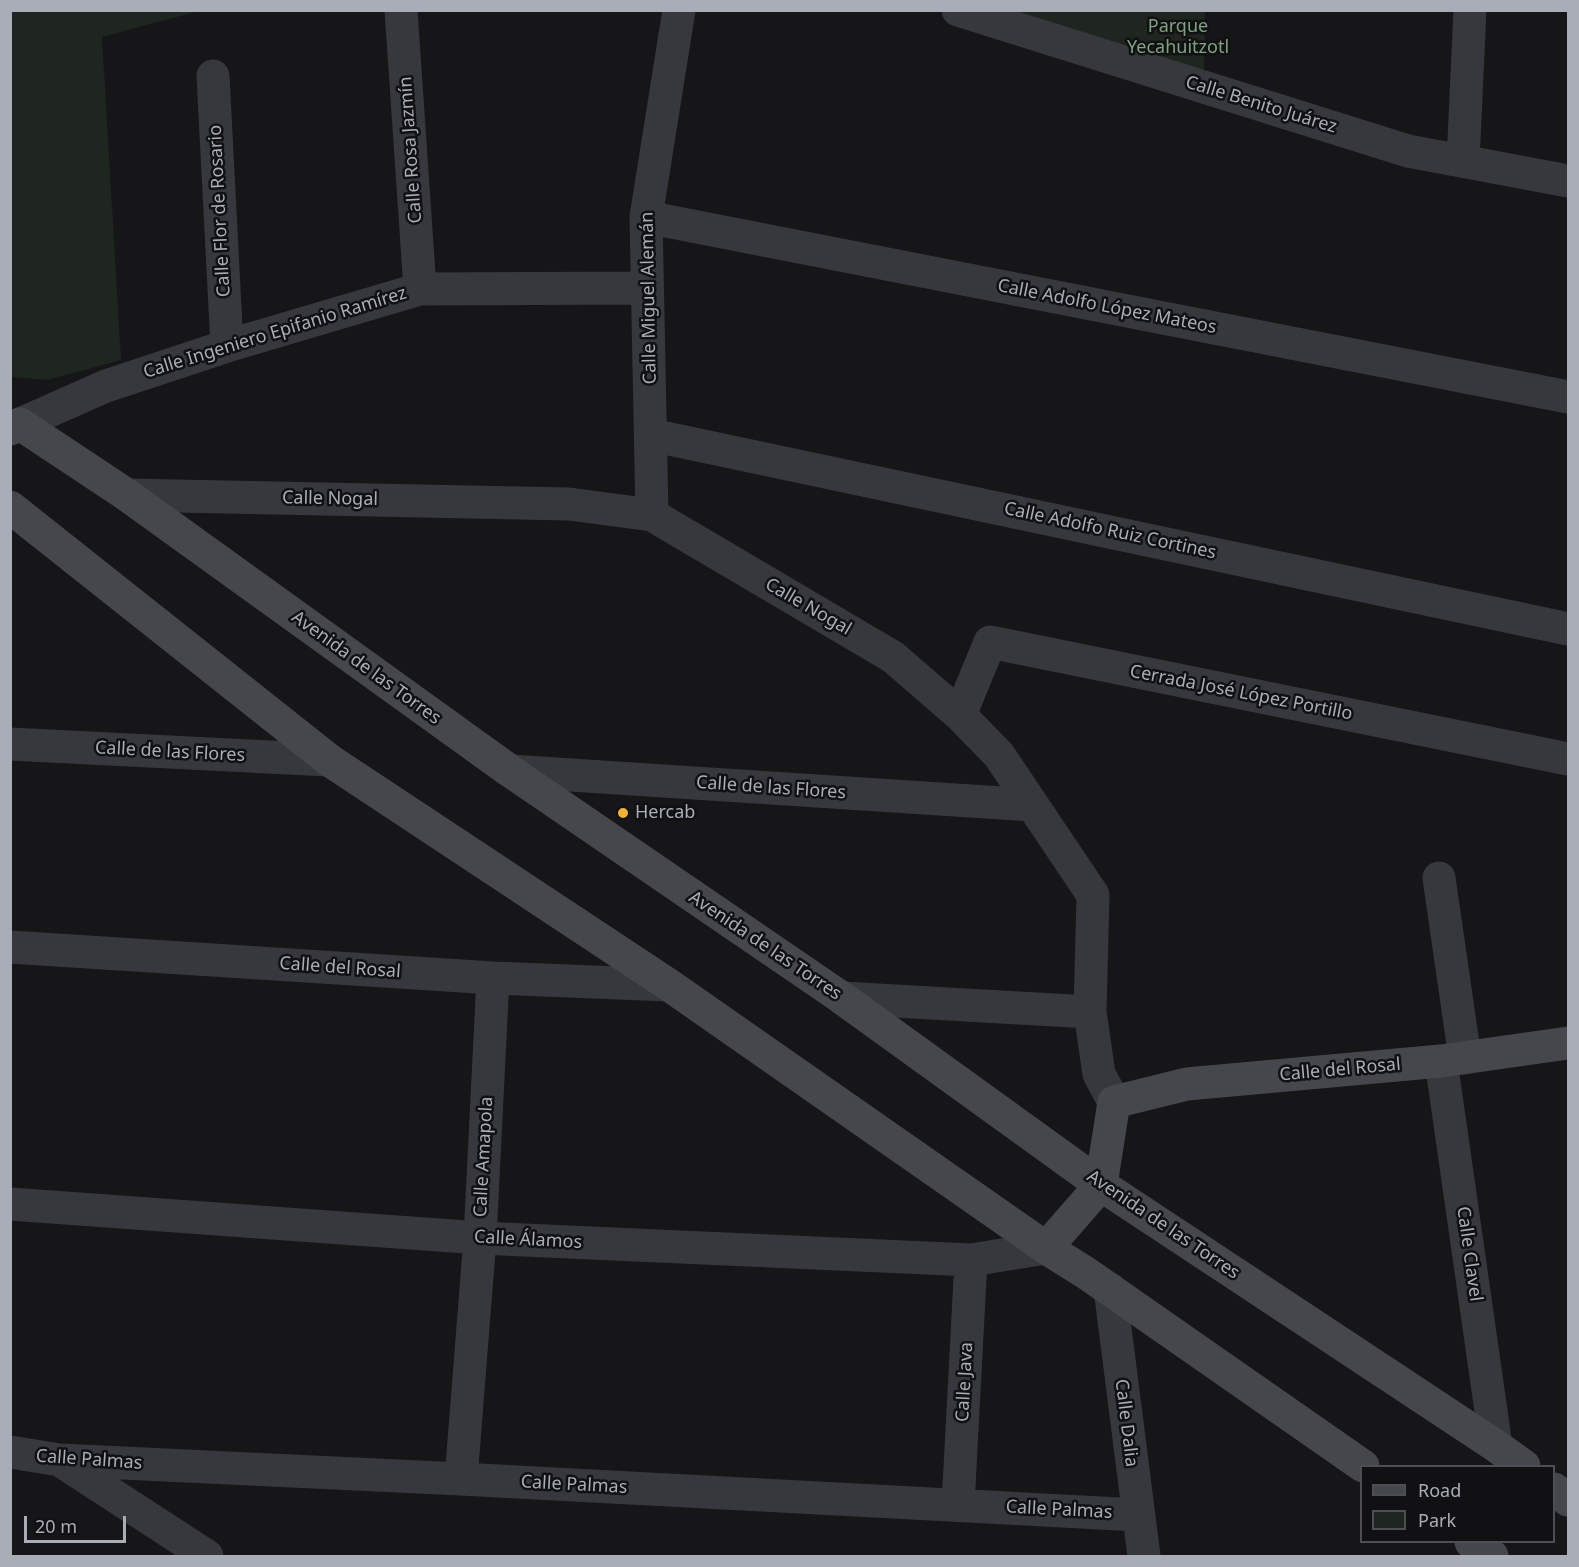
<!DOCTYPE html>
<html>
<head>
<meta charset="utf-8">
<style>
	body { margin:0 }
	#map { position:relative; width:1579px; height:1567px; overflow:hidden; background:#161618; font-family:"Noto Sans",sans-serif }
	canvas { display:block }
	.frame { position:absolute; inset:0; border:12px solid #a8adb8; pointer-events:none }
	.legend { position:absolute; left:1360px; top:1465px; width:195px; height:78px; box-sizing:border-box; background:#111113; border:2px solid #4d4f55; margin:0; padding:8px 10px; list-style:none; font-size:18px; color:#a8adb8 }
	.legend li { display:flex; align-items:center; gap:12px; height:30px }
	.legend b { width:30px; border:2px solid #4d4f55 }
	.scale { position:absolute; left:24px; top:1516px; width:102px; height:27px; box-sizing:border-box; border:3px solid #a8adb8; border-top:0; padding-left:8px; font-size:18px; line-height:21px; white-space:nowrap; color:#a8adb8; -webkit-text-stroke:4px #111113; paint-order:stroke }
</style>
</head>
<body>
<div id="map">
<canvas width="1579" height="1567"></canvas>
<div class="frame"></div>
<ul class="legend">
<li><b style="height:8px;background:#45474d"></b>Road</li>
<li><b style="height:16px;background:#1e261f"></b>Park</li>
</ul>
<div class="scale">20 m</div>
</div>
<script>
const c = document.querySelector('canvas').getContext('2d');
c.lineJoin = 'round';
function paint(path, color) { c.fillStyle = color; c.fill(path, 'evenodd'); }
function trace(path, color, width, dash) { c.strokeStyle = color; c.lineWidth = width; c.lineCap = dash ? 'butt' : 'round'; c.setLineDash(dash || []); c.stroke(path); }
function write(font, color, halo, rows, align = 'center') {
  c.font = font + ' "Noto Sans",sans-serif'; c.lineWidth = 5; c.setLineDash([]); c.textBaseline = 'middle'; c.strokeStyle = halo; c.fillStyle = color; for (const [text, x, y, turn = 0] of rows) {
    c.save(); c.translate(x, y); c.rotate((+turn || 0) * Math.PI / 180); c.textAlign = isNaN(turn) ? turn : align; if (halo) c.strokeText(text, 0, 0); c.fillText(text, 0, 0); c.restore();
  }
}
const green = new Path2D(`
	M10,11H199L102,37L121,360L48,380L11,377Z
	M996,11H1205L1204,72Z`);
const street = new Path2D(`
	M401,10L420,289
	M958,10L1408,151L1568,181
	M213,76L227,346
	M1463,161L1470,10
	M646,217L1568,397
	M20,424L106,386L227,346L420,289L647,288
	M651,435L1568,629
	M127,495L569,504L652,515L893,657L960,715L999,755L1093,895L1090,1012L1099,1074L1114,1102
	M652,515L646,217L679,10
	M960,715L990,642L1568,759
	M10,744L329,760
	M510,771L1032,805
	M1439,878L1465,1058
	M10,947L493,978L669,985
	M842,998L1090,1012
	M1441,1061L1496,1446
	M10,1204L480,1238L971,1260L1046,1248
	M1110,1289L1144,1556
	M10,1452L60,1460L461,1479L1138,1515
	M61,1461L207,1556
	M461,1479L480,1238L493,978
	M958,1505L971,1260`);
const secondary = new Path2D(`
	M10,429L20,424L127,495L510,771L842,998L1101,1185L1496,1446L1524,1466
	M10,507L329,760L669,985L1046,1248L1086,1273L1363,1466
	M1046,1248L1101,1185L1114,1102L1187,1084L1441,1061L1568,1043
	M1554,1489L1568,1500
	M1471,1542L1492,1556`);
const markers = [
	[623,813,6,"#f2b134"]
];
const parkNames = [
	["Parque",1178,27],
	["Yecahuitzotl",1178,48]
];
const streetNames = [
	["Calle Benito Juárez",1261,105,17],
	["Calle Rosa Jazmín",411,150,-94],
	["Calle Flor de Rosario",220,211,-93],
	["Calle Miguel Alemán",649,298,-91],
	["Calle Adolfo López Mateos",1107,307,11],
	["Calle Ingeniero Epifanio Ramírez",275,333,-17],
	["Calle Nogal",330,499,1],
	["Calle Adolfo Ruiz Cortines",1110,531,12],
	["Calle Nogal",808,607,30],
	["Avenida de las Torres",366,668,36],
	["Cerrada José López Portillo",1241,693,11],
	["Calle de las Flores",170,752,3],
	["Calle de las Flores",771,788,4],
	["Avenida de las Torres",765,946,34],
	["Calle del Rosal",340,968,4],
	["Calle del Rosal",1340,1070,-5],
	["Calle Amapola",484,1157,-87],
	["Avenida de las Torres",1163,1225,34],
	["Calle Álamos",528,1240,3],
	["Calle Clavel",1469,1254,82],
	["Calle Java",965,1382,-87],
	["Calle Dalia",1126,1423,83],
	["Calle Palmas",89,1460,4],
	["Calle Palmas",574,1485,3],
	["Calle Palmas",1059,1510,3]
];
const poiNames = [
	["Hercab",635,813]
];
paint(green, '#1e261f');
trace(street, '#37383d', 33);
trace(secondary, '#45474d', 33);
for (const [x, y, r, color] of markers) { const dot = new Path2D(); dot.arc(x, y, r, 0, 2 * Math.PI); c.fillStyle = color; c.fill(dot); trace(dot, '#111113', 2); }
write('18px', '#7fa381', '#111113', parkNames);
write('18px', '#a8adb8', '#111113', streetNames);
write('18px', '#a8adb8', '#111113', poiNames, 'left');
</script>
</body>
</html>
